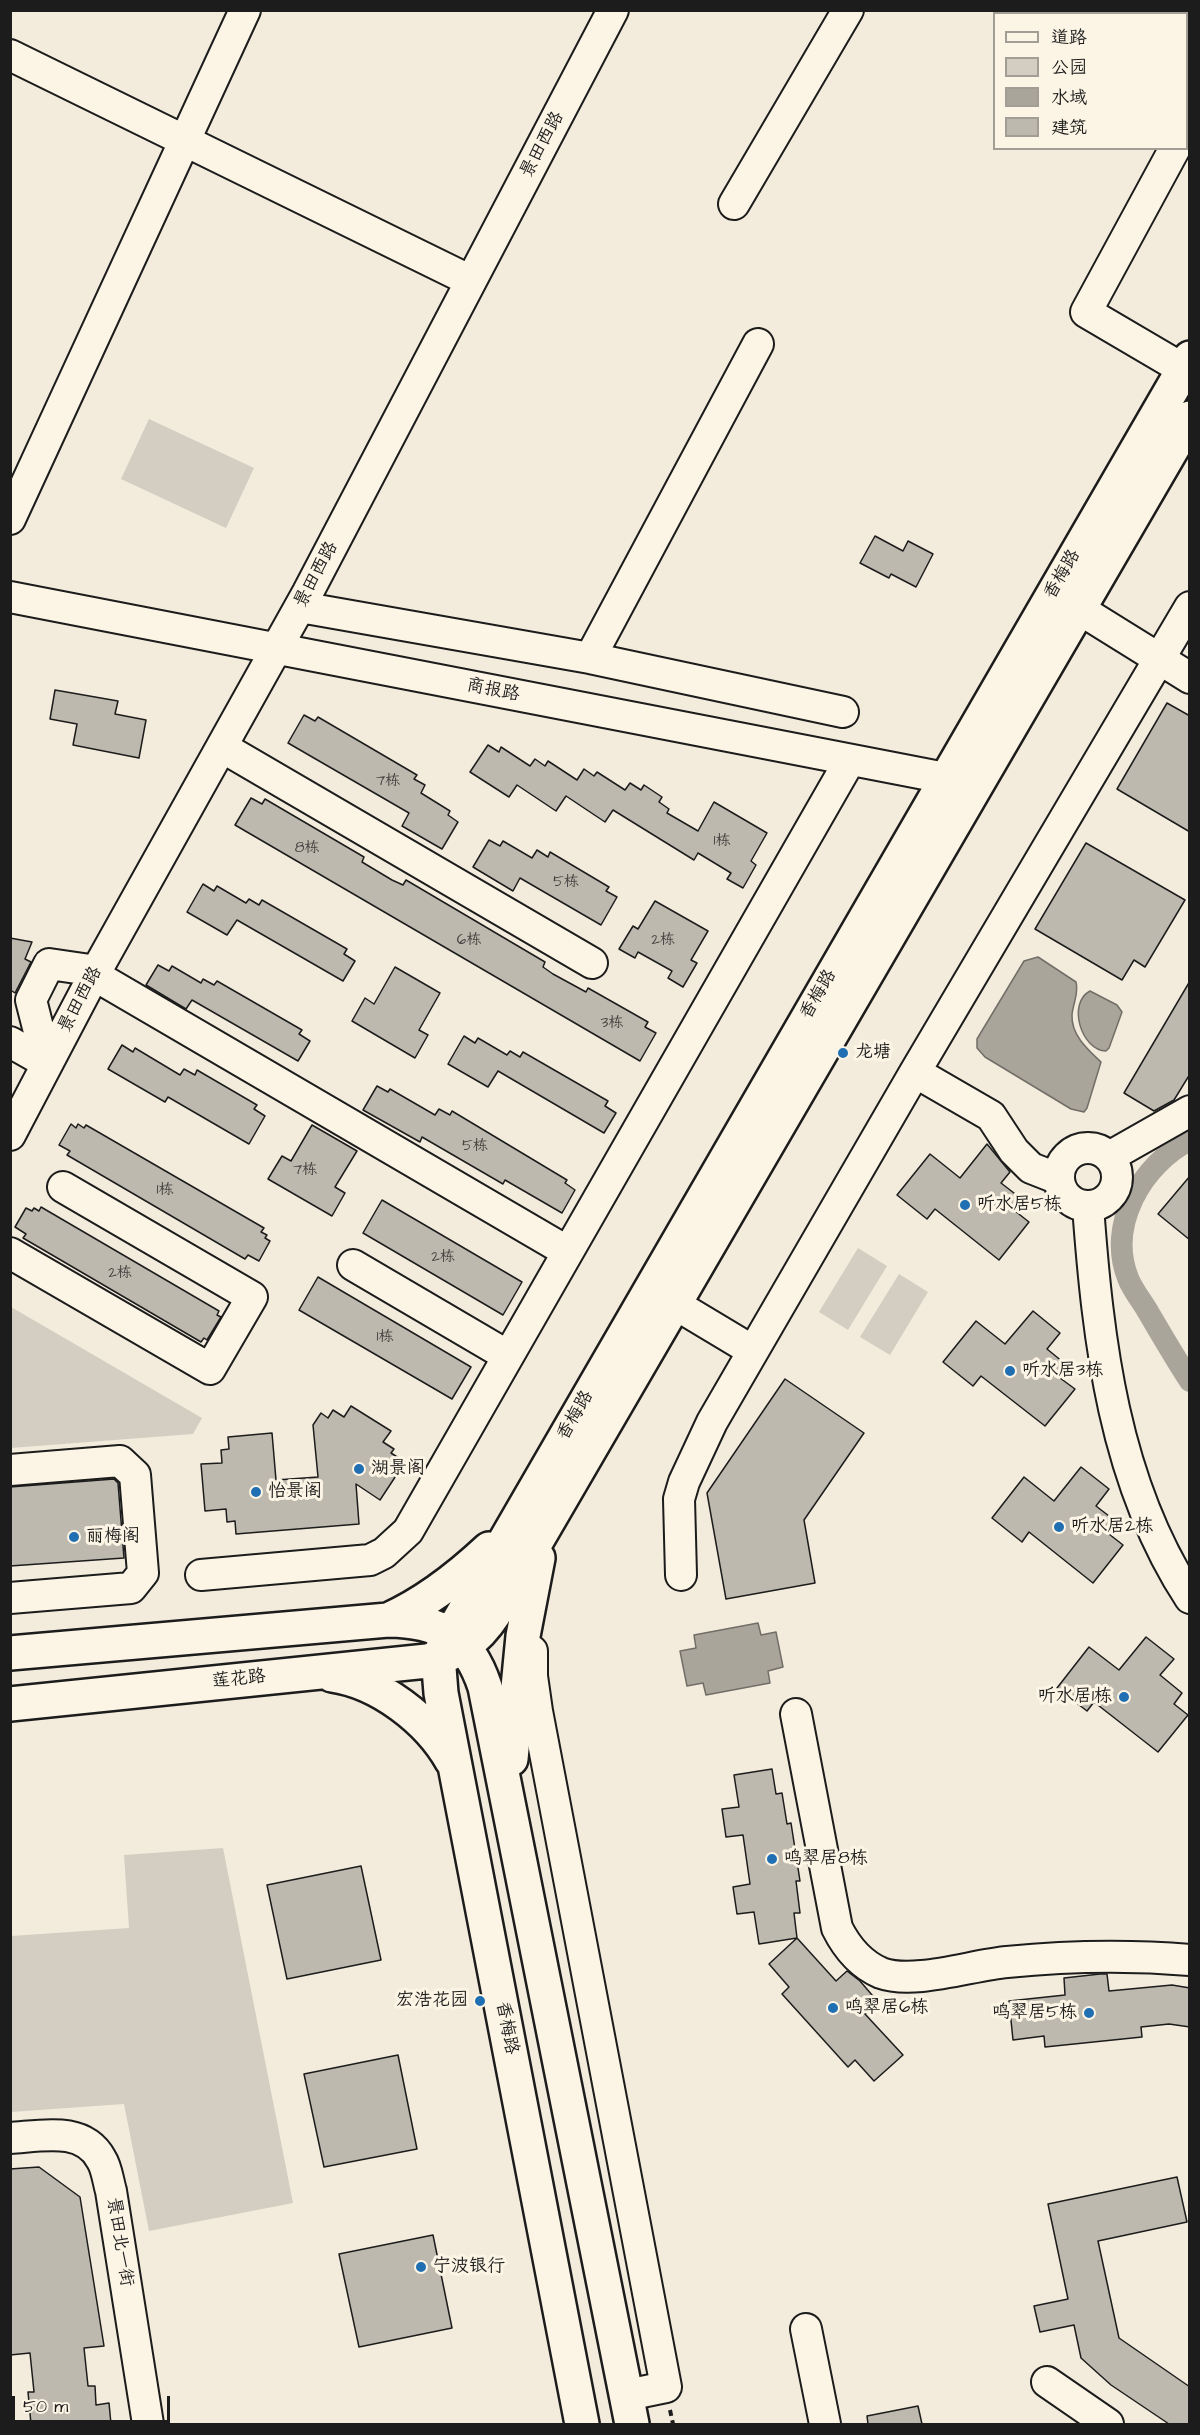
<!DOCTYPE html>
<html>
<head>
<meta charset="utf-8">
<style>
	body { margin:0 }
	#map { position:relative; width:1200px; height:2435px; overflow:hidden; background:#f3ecdd; font-family:"Architects Daughter","LXGW WenKai TC",sans-serif }
	canvas { display:block }
	.frame { position:absolute; inset:0; border:12px solid #1c1c1c; pointer-events:none }
	.legend { position:absolute; left:993px; top:12px; width:195px; height:138px; box-sizing:border-box; background:#fcf5e5; border:2px solid #a29e95; margin:0; padding:8px 10px; list-style:none; font-size:18px; color:#1c1c1c }
	.legend li { display:flex; align-items:center; gap:12px; height:30px }
	.legend b { width:30px; border:2px solid #a29e95 }
	.scale { position:absolute; left:12px; top:2396px; width:158px; height:27px; box-sizing:border-box; border:3px solid #1c1c1c; border-top:0; padding-left:8px; font-size:18px; line-height:21px; white-space:nowrap; color:#1c1c1c; -webkit-text-stroke:4px #fcf5e5; paint-order:stroke }
</style>
</head>
<body>
<div id="map">
<canvas width="1200" height="2435"></canvas>
<div class="frame"></div>
<ul class="legend">
<li><b style="height:8px;background:#fcf5e5"></b>道路</li>
<li><b style="height:16px;background:#d3cec1"></b>公园</li>
<li><b style="height:16px;background:#aaa59b"></b>水域</li>
<li><b style="height:16px;background:#beb9ae"></b>建筑</li>
</ul>
<div class="scale">50 m</div>
</div>
<script>
const c = document.querySelector('canvas').getContext('2d');
c.lineJoin = 'round';
function paint(path, color) { c.fillStyle = color; c.fill(path, 'evenodd'); }
function trace(path, color, width, dash) { c.strokeStyle = color; c.lineWidth = width; c.lineCap = dash ? 'butt' : 'round'; c.setLineDash(dash || []); c.stroke(path); }
function write(font, color, halo, rows, align = 'center') {
  c.font = font + ' "Architects Daughter","LXGW WenKai TC",sans-serif'; c.lineWidth = 6; c.setLineDash([]); c.textBaseline = 'middle'; c.strokeStyle = halo; c.fillStyle = color; for (const [text, x, y, turn = 0] of rows) {
    c.save(); c.translate(x, y); c.rotate((+turn || 0) * Math.PI / 180); c.textAlign = isNaN(turn) ? turn : align; if (halo) c.strokeText(text, 0, 0); c.fillText(text, 0, 0); c.restore();
  }
}
const green = new Path2D(`
	M149,419L254,468L226,528L121,479Z
	M858,1248L887,1266L848,1330L819,1312Z
	M899,1274L928,1292L890,1355L860,1337Z
	M11,1307L202,1418L193,1434L11,1448Z
	M223,1848L293,2203L149,2231L124,2104L11,2112V1936L129,1928L124,1855Z`);
const water = new Path2D(`
	M1038,957L1076,982C1079,994 1073,1003 1072,1015C1071,1035 1088,1050 1101,1062L1087,1108L1084,1112L1071,1109L985,1057L977,1048V1039L1024,961Z
	M1090,991L1117,1005L1122,1012L1109,1048L1106,1051C1081,1050 1067,1003 1090,991Z
	M758,1623L761,1635L776,1632L783,1667L768,1671L770,1683L706,1695L703,1683L687,1686L680,1651L696,1648L694,1635Z`);
const canal = new Path2D(`
	M1190,1140C1142,1164 1107,1225 1128,1278C1132,1289 1141,1300 1147,1310C1161,1334 1175,1358 1190,1381`);
const building = new Path2D(`
	M875,536L903,551L908,541L933,554L916,587L891,574L889,578L860,563Z
	M55,690L118,701L115,714L146,720L139,758L73,745L77,724L50,719Z
	M1167,703L1190,716V832L1117,789Z
	M304,715L315,721L318,717L417,775L414,779L425,785L421,793L450,811L448,815L458,822L442,849L402,826L409,813L288,743Z
	M488,745L499,752L501,747L530,766L535,759L545,766L548,761L577,780L584,769L594,776L597,772L625,790L630,783L641,790L644,785L662,797L659,802L669,809L667,813L698,831L714,802L767,833L751,861L756,865L743,888L727,879L731,873L698,853L694,860L613,810L605,822L566,796L556,811L517,785L509,797L470,772Z
	M251,798L262,804L265,799L364,857L362,862L392,880L403,885L406,880L545,962L543,967L553,974L586,992L588,988L648,1022L645,1027L656,1033L640,1061L235,825Z
	M489,840L500,846L503,841L532,858L537,850L548,857L550,852L609,887L606,891L617,897L601,925L520,878L513,891L473,867Z
	M1086,843L1185,900L1145,967L1134,960L1122,980L1035,929Z
	M203,884L214,891L217,886L246,903L249,899L259,905L262,900L347,949L344,954L355,961L343,981L237,920L227,935L187,912Z
	M655,901L708,931L691,960L697,963L683,987L668,978L672,971L638,952L635,958L619,949L633,926L638,929Z
	M10,938L32,942L25,959L31,962L15,993L12,991L10,993Z
	M158,965L169,971L172,966L201,983L203,979L214,985L217,981L302,1030L299,1034L310,1041L298,1061L192,1000L186,1009L146,985Z
	M395,967L440,993L419,1030L428,1035L415,1058L352,1021L365,998L374,1004Z
	M1190,981V1074L1174,1100L1154,1111L1124,1093Z
	M464,1036L475,1043L478,1038L507,1055L510,1051L520,1057L523,1052L608,1101L605,1106L616,1113L604,1133L498,1071L488,1087L448,1064Z
	M122,1045L133,1052L135,1048L180,1075L184,1069L195,1075L197,1070L257,1105L254,1109L265,1116L249,1144L168,1097L165,1102L108,1069Z
	M377,1086L388,1092L390,1089L435,1115L439,1109L450,1115L452,1111L567,1180L565,1183L575,1190L562,1213L505,1180L503,1184L422,1137L420,1142L363,1110Z
	M71,1124L76,1128L78,1124L84,1128L86,1125L264,1228L261,1232L267,1235L265,1238L270,1241L259,1261L248,1255L245,1259L67,1155L70,1151L59,1145Z
	M312,1125L357,1151L335,1187L345,1193L332,1216L268,1179L282,1156L291,1161Z
	M987,1144L1010,1172L1001,1183L1023,1200L1015,1211L1029,1222L999,1260L935,1209L927,1219L897,1195L930,1154L960,1178Z
	M1190,1176V1240L1158,1214Z
	M382,1200L522,1282L503,1315L363,1233Z
	M41,1207L219,1311L217,1315L221,1317L207,1340L204,1338L201,1342L23,1238L26,1234L15,1227L26,1208L32,1211L34,1208L39,1211Z
	M318,1277L471,1367L452,1399L299,1310Z
	M1033,1311L1060,1333L1047,1349L1069,1367L1060,1378L1075,1389L1045,1426L981,1376L973,1386L943,1362L976,1321L1005,1344Z
	M785,1379L864,1433L804,1520L815,1583L726,1599L707,1493Z
	M351,1406L391,1431L383,1442L394,1449L391,1453L405,1462L380,1500L356,1484L359,1524L236,1534L235,1521L227,1522L226,1509L205,1511L201,1464L222,1463L221,1450L229,1449L228,1437L272,1433L276,1480L318,1477L313,1425L321,1413L328,1418L333,1410L344,1417Z
	M1081,1467L1109,1489L1096,1506L1118,1523L1109,1534L1123,1545L1093,1583L1029,1532L1022,1542L992,1518L1024,1477L1054,1501Z
	M114,1479L118,1483L124,1558L10,1566V1487Z
	M1146,1637L1174,1659L1160,1675L1182,1693L1174,1704L1188,1715L1158,1752L1094,1702L1087,1711L1057,1688L1089,1647L1119,1670Z
	M772,1769L776,1794L782,1793L787,1824L791,1823L800,1881H796L800,1913H794L797,1938L759,1944L754,1912L737,1914L733,1887L750,1884L743,1835L726,1837L722,1809L739,1807L734,1775Z
	M361,1866L381,1960L287,1979L267,1885Z
	M797,1938L836,1981L847,1971L860,1981L878,2002L865,2014L903,2055L874,2081L855,2060L848,2067L782,1994L789,1987L769,1964Z
	M1100,1974H1107L1109,1991L1172,1985L1190,1988V2027L1169,2024L1141,2027L1142,2037L1045,2047L1044,2036L1013,2040L1009,2001L1065,1995L1064,1978Z
	M398,2055L417,2149L324,2167L304,2074Z
	M39,2167L80,2197L104,2346L84,2348L88,2386H95L96,2405L109,2403L111,2424H31L28,2392H34L30,2353L10,2355V2169Z
	M1177,2177L1187,2222L1098,2241L1119,2338L1190,2387V2424H1169L1111,2385L1081,2358L1074,2325L1040,2332L1034,2306L1068,2299L1048,2204Z
	M433,2235L452,2328L359,2347L339,2254Z
	M918,2406L922,2424H868L867,2416Z`);
const path = new Path2D(`
	M670,2410L673,2424`);
const minor = new Path2D(`
	M1102,10L1108,14
	M10,55L471,281
	M1186,75L1190,85
	M1186,128L1190,123
	M1175,148L1086,312L1183,369
	M734,204L848,10
	M10,519L245,10
	M10,597L971,783
	M300,607L590,658L843,712
	M1079,609L1190,678
	M590,658L758,344
	M222,747L592,963
	M94,975L568,1252
	M10,1042L47,1063
	M47,1063L31,1000L49,964L97,971
	M915,1072L991,1116L1014,1151L1031,1168L1059,1179
	M10,1135L94,975L308,592L613,10
	M1059 1177a29 29 0 1 1 58 0a29 29 0 1 1-58 0Z
	M1109,1157L1190,1111
	M1088,1206C1098,1342 1114,1482 1190,1598
	M10,1253L210,1369L252,1297L63,1187
	M353,1265L508,1356
	M653,1291L753,1351
	M10,1470L120,1461L135,1475L143,1573L131,1588L10,1598
	M201,1575L370,1560L384,1553L408,1531L850,760
	M681,1575L679,1499L684,1482L712,1422L915,1072L1190,607
	M532,1651V1676L537,1711L666,2387L627,2395
	M796,1714L837,1928C847,1948 860,1964 881,1973C914,1985 972,1965 1007,1962C1068,1956 1129,1955 1190,1960
	M10,2138C42,2136 83,2126 101,2159C107,2168 108,2181 111,2191L148,2424
	M806,2329L825,2424
	M1047,2382L1108,2424`);
const major = new Path2D(`
	M388,1620C426,1603 459,1577 489,1549
	M10,1653L388,1620C441,1621 468,1636 485,1687L632,2424
	M332,1675C380,1682 429,1720 452,1761
	M10,1704L427,1661C457,1654 477,1640 494,1614L1190,418
	M511,1759L523,1636L538,1558
	M582,2424L441,1693L439,1668L442,1650L1190,358`);
const markers = [
	[843,1053,6,"#1f6fb2"],
	[965,1205,6,"#1f6fb2"],
	[1010,1371,6,"#1f6fb2"],
	[359,1469,6,"#1f6fb2"],
	[256,1492,6,"#1f6fb2"],
	[1059,1527,6,"#1f6fb2"],
	[74,1537,6,"#1f6fb2"],
	[1124,1697,6,"#1f6fb2"],
	[772,1859,6,"#1f6fb2"],
	[480,2001,6,"#1f6fb2"],
	[833,2008,6,"#1f6fb2"],
	[1089,2013,6,"#1f6fb2"],
	[421,2267,6,"#1f6fb2"]
];
const numberNames = [
	["7栋",388,782],
	["1栋",722,842],
	["8栋",307,849],
	["5栋",566,883],
	["6栋",469,941],
	["2栋",663,941],
	["3栋",612,1024],
	["5栋",475,1147],
	["7栋",305,1171],
	["1栋",165,1191],
	["2栋",443,1258],
	["2栋",120,1274],
	["1栋",385,1338]
];
const streetNames = [
	["景田西路",543,145,-62],
	["景田西路",317,575,-62],
	["香梅路",1063,575,-60],
	["商报路",493,691,11],
	["香梅路",819,995,-60],
	["景田西路",81,1000,-62],
	["香梅路",576,1416,-60],
	["莲花路",239,1680,-6],
	["香梅路",506,2028,79],
	["景田北一街",119,2242,81]
];
const poiNames = [
	["龙塘",855,1053],
	["听水居5栋",977,1205],
	["听水居3栋",1022,1371],
	["湖景阁",371,1469],
	["怡景阁",268,1492],
	["听水居2栋",1071,1527],
	["丽梅阁",86,1537],
	["听水居1栋",1112,1697,"right"],
	["鸣翠居8栋",784,1859],
	["宏浩花园",468,2001,"right"],
	["鸣翠居6栋",845,2008],
	["鸣翠居5栋",1077,2013,"right"],
	["宁波银行",433,2267]
];
paint(green, '#d3cec1');
paint(water, '#aaa59b');
trace(water, '#716e68', 1.5);
trace(canal, '#aaa59b', 22);
paint(building, '#beb9ae');
trace(building, '#1c1c1c', 1.5);
trace(minor, '#1c1c1c', 34);
trace(major, '#1c1c1c', 38);
trace(path, '#1c1c1c', 4, [6, 4.5]);
trace(minor, '#fcf5e5', 30);
trace(major, '#fcf5e5', 33);
for (const [x, y, r, color] of markers) { const dot = new Path2D(); dot.arc(x, y, r, 0, 2 * Math.PI); c.fillStyle = color; c.fill(dot); trace(dot, '#fcf5e5', 2); }
write('15px', '#444340', null, numberNames);
write('18px', '#1c1c1c', '#fcf5e5', streetNames);
write('18px', '#1c1c1c', '#fcf5e5', poiNames, 'left');
</script>
</body>
</html>
